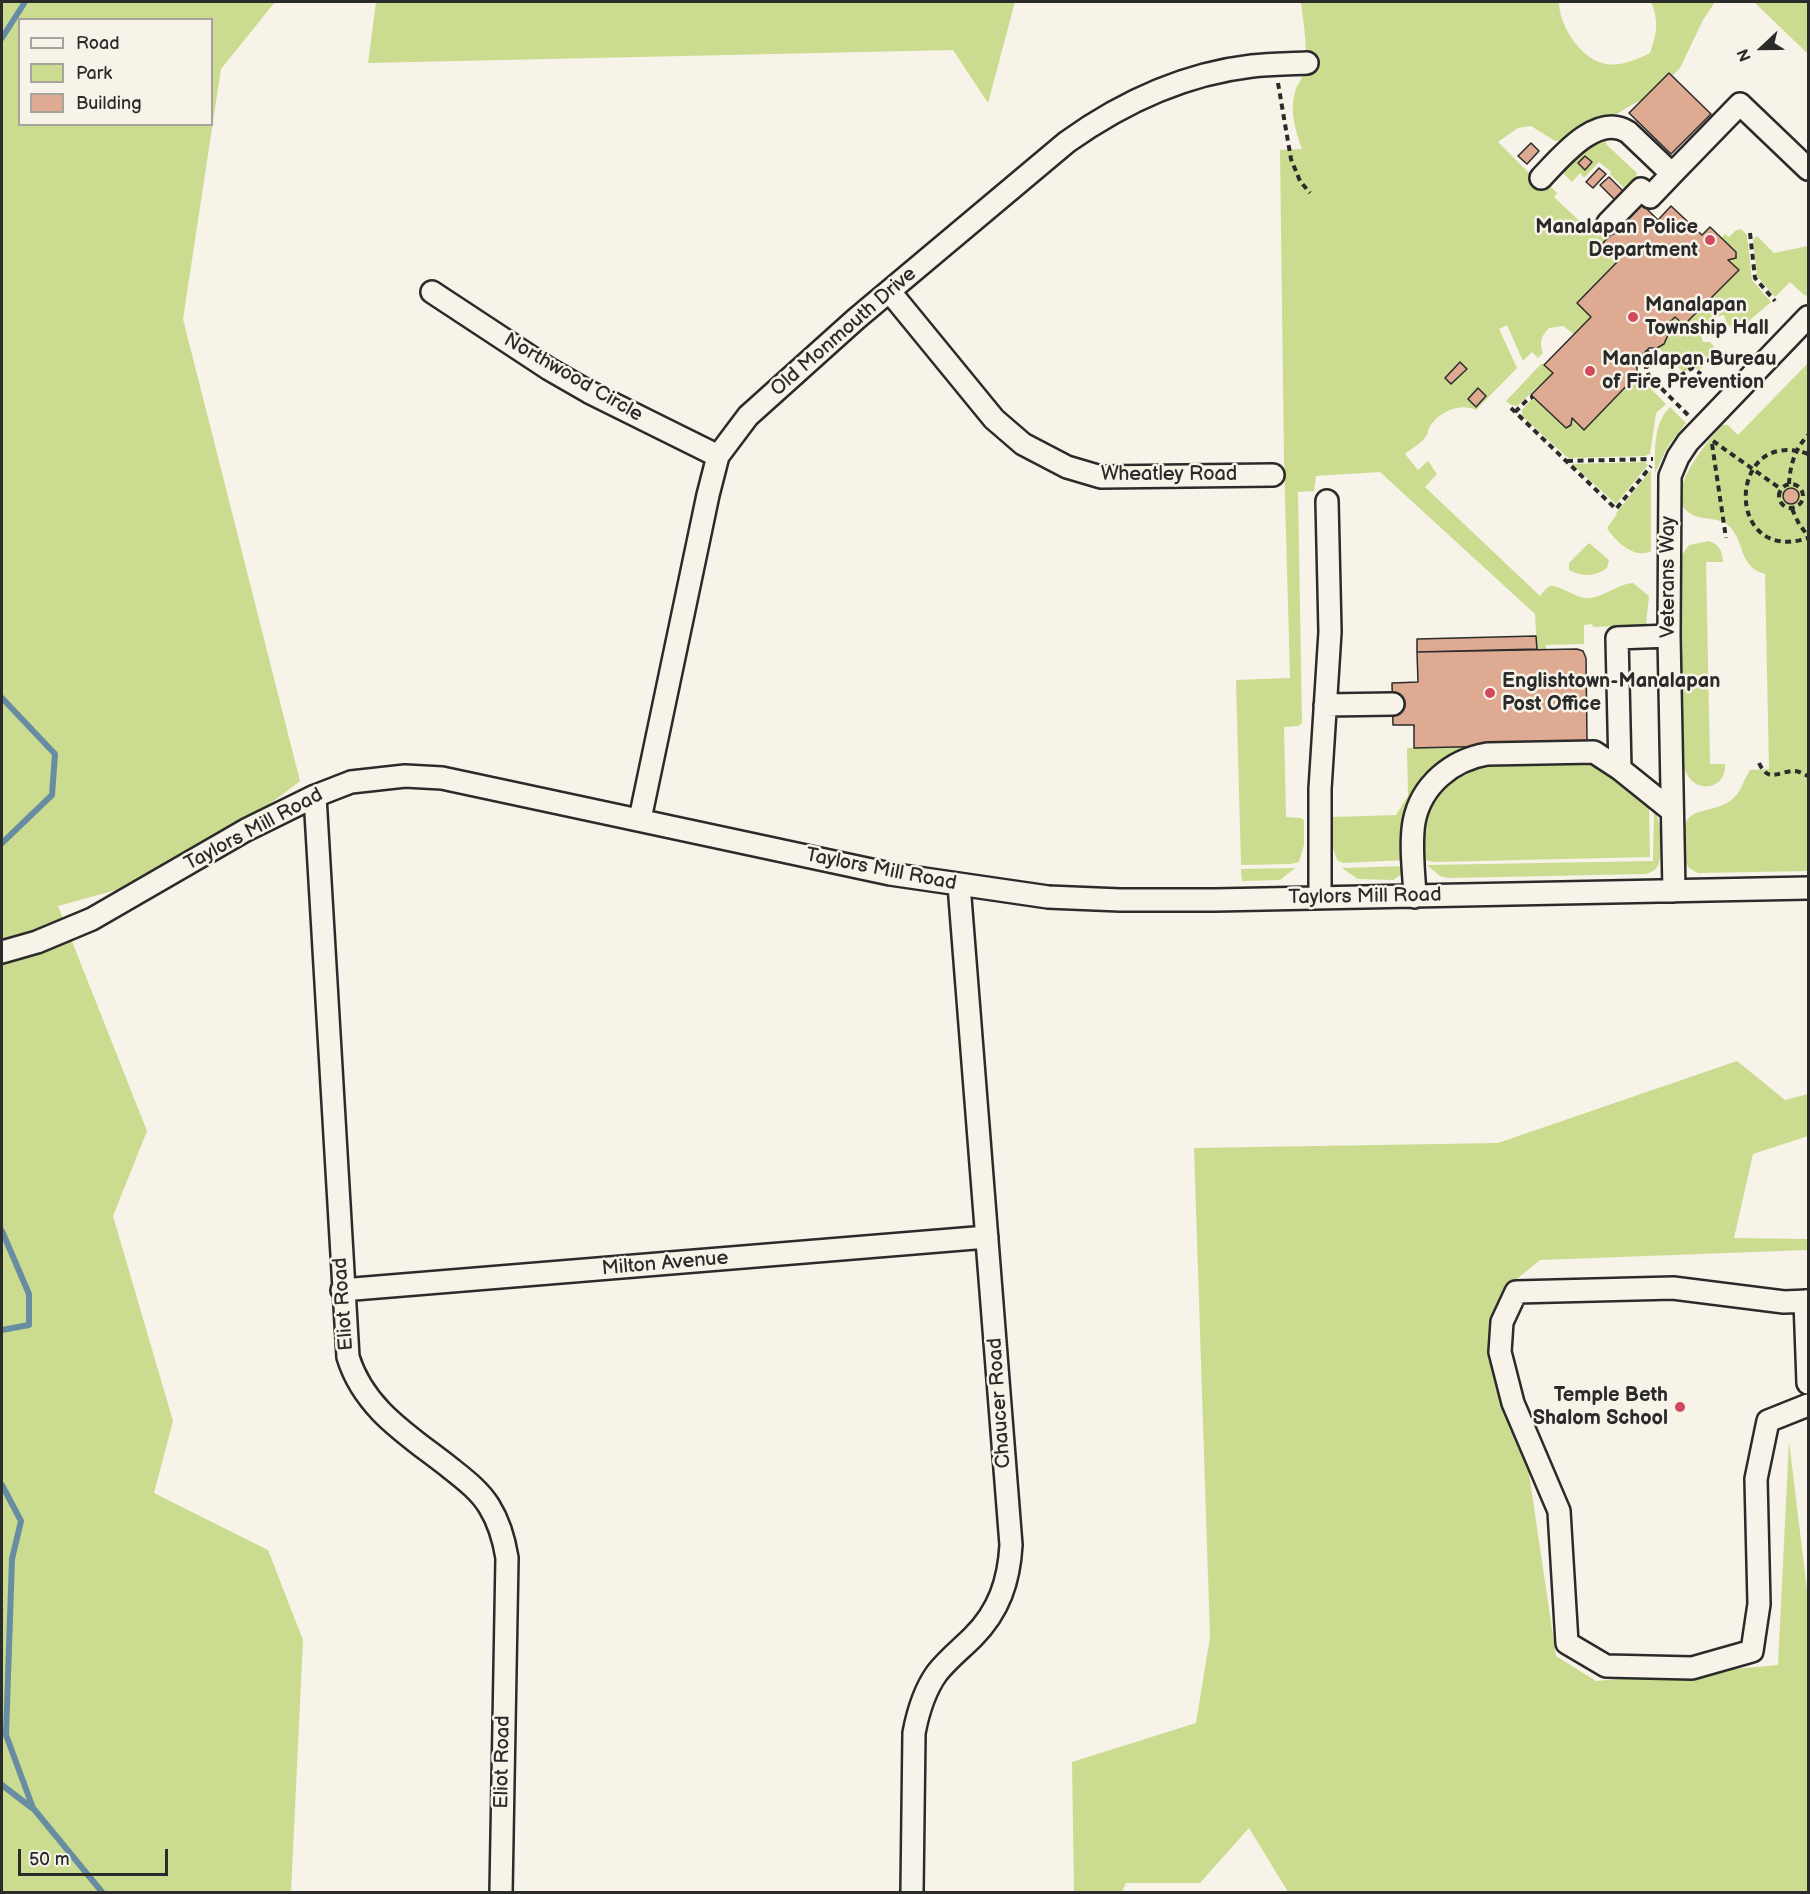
<!DOCTYPE html>
<html>
<head>
<meta charset="utf-8">
<style>
	body { margin:0 }
	#map { position:relative; width:1810px; height:1894px; overflow:hidden; background:#f7f3e8; font-family:"Balsamiq Sans",sans-serif }
	canvas { display:block }
	.frame { position:absolute; inset:0; border:3px solid #2b2b2b; pointer-events:none }
	.legend { position:absolute; left:18px; top:18px; width:195px; height:108px; box-sizing:border-box; background:#f7f3e8; border:2px solid #a5a39c; margin:0; padding:8px 10px; list-style:none; font-size:18px; color:#2b2b2b }
	.legend li { display:flex; align-items:center; gap:12px; height:30px }
	.legend b { width:30px; border:2px solid #a5a39c }
	.north { position:absolute; left:1732px; top:18px; width:60px; height:60px; -webkit-text-stroke:4px #f7f3e8; paint-order:stroke; rotate:248deg; font-size:16px; font-weight:700; line-height:24px; text-align:center; color:#2b2b2b }
	.north::after { content:''; display:block; margin:auto; width:21px; height:27px; background:#2b2b2b; clip-path:polygon(50% 0,100% 100%,50% 72%,0 100%) }
	.scale { position:absolute; left:18px; top:1849px; width:150px; height:27px; box-sizing:border-box; border:3px solid #2b2b2b; border-top:0; padding-left:8px; font-size:18px; line-height:21px; white-space:nowrap; color:#2b2b2b; -webkit-text-stroke:4px #f7f3e8; paint-order:stroke }
</style>
</head>
<body>
<div id="map">
<canvas width="1810" height="1894"></canvas>
<div class="frame"></div>
<ul class="legend">
<li><b style="height:8px;background:#f7f3e8"></b>Road</li>
<li><b style="height:16px;background:#cbdc90"></b>Park</li>
<li><b style="height:16px;background:#deaa92"></b>Building</li>
</ul>
<div class="north">N</div>
<div class="scale">50 m</div>
</div>
<script>
const c = document.querySelector('canvas').getContext('2d');
c.lineJoin = 'round';
function paint(path, color) { c.fillStyle = color; c.fill(path, 'evenodd'); }
function trace(path, color, width, dash) { c.strokeStyle = color; c.lineWidth = width; c.lineCap = dash ? 'butt' : 'round'; c.setLineDash(dash || []); c.stroke(path); }
function write(font, color, halo, rows, align = 'center') {
  c.font = font + ' "Balsamiq Sans",sans-serif'; c.lineWidth = 5; c.setLineDash([]); c.textBaseline = 'middle'; c.strokeStyle = halo; c.fillStyle = color; for (const [text, x, y, turn = 0] of rows) {
    c.save(); c.translate(x, y); c.rotate((+turn || 0) * Math.PI / 180); c.textAlign = isNaN(turn) ? turn : align; if (halo) c.strokeText(text, 0, 0); c.fillText(text, 0, 0); c.restore();
  }
}
const green = new Path2D(`
	M2,2H275L221,69L183,319L300,781L181,872L58,906L147,1131L113,1216L173,1421L154,1493L268,1550L303,1640L291,1892H2ZM20,20H212V124H20Z
	M376,2H1015L988,103L953,50L368,63Z
	M1301,2H1559C1559,24 1579,57 1602,63C1617,68 1637,60 1650,53C1657,33 1659,21 1651,2H1715L1703,20L1680,68L1651,97L1635,103L1585,133L1567,140L1555,141L1531,126L1518,128L1498,142L1542,186L1579,149L1610,136L1606,141V144L1637,173L1636,175L1641,180L1628,192L1610,174L1611,172L1599,162L1584,178L1580,173L1572,182L1563,173L1551,187L1557,193L1554,197L1590,231L1599,222L1611,234L1601,245L1618,261L1577,303L1591,317L1574,334L1563,326L1549,328C1541,336 1539,343 1543,353L1538,358L1532,352L1523,361L1507,325L1499,329L1517,368L1476,410C1459,402 1439,412 1430,426C1428,429 1428,433 1427,435C1423,442 1411,449 1405,454L1418,470L1428,461L1437,474L1425,487L1540,596C1542,593 1546,588 1550,586C1556,584 1576,597 1585,598C1603,599 1616,584 1633,583L1649,596L1646,625L1593,627L1592,624L1584,625V644L1546,645V649H1537L1535,614L1380,472L1316,476L1314,491L1298,492L1302,723L1298,726L1284,727L1286,817L1301,818L1304,820V845L1299,862L1291,864L1241,865L1236,680L1290,678L1284,462L1280,150L1302,149C1295,129 1289,110 1296,89C1298,83 1303,78 1304,72C1309,54 1303,20 1301,2Z
	M1754,2H1808V54Z
	M1741,229L1747,235L1752,280L1771,302L1736,332L1727,323L1724,315C1711,317 1698,328 1703,342H1710L1718,351L1712,357L1671,355L1668,357L1658,347C1667,342 1669,336 1666,326L1675,317L1684,325L1738,270L1728,260L1736,258V252L1721,238L1725,234L1729,237L1736,230Z
	M1757,236L1774,253L1808,246V296L1804,295L1790,282L1775,297L1757,276L1753,240Z
	M1675,361L1703,363L1705,365L1699,370L1693,367L1683,372L1673,362Z
	M1542,363L1553,373L1517,406L1511,405L1506,401Z
	M1808,363V871L1698,873L1689,868C1684,859 1683,851 1683,841C1682,803 1708,816 1730,801C1742,793 1743,780 1750,770L1769,769L1765,574C1739,567 1745,544 1731,528C1721,516 1705,521 1693,515C1658,498 1708,441 1722,425H1728L1738,435Z
	M1637,375L1666,404L1656,413L1650,454L1645,456L1568,458L1522,416V410L1531,400H1536L1564,427L1571,425L1572,418L1584,430Z
	M1670,407L1686,423L1668,446L1655,473C1655,451 1653,423 1670,407Z
	M1645,462L1648,465L1616,504L1572,464Z
	M1651,470V551C1635,560 1615,541 1607,528L1617,514L1616,513Z
	M1709,541C1720,545 1722,551 1723,562H1706L1710,764H1725C1727,792 1689,796 1683,763L1681,560L1682,555L1689,545Z
	M1589,543L1609,560L1607,568C1595,577 1582,577 1569,570V563Z
	M1479,747L1445,762L1405,860L1343,863L1337,860L1333,848V817L1396,815L1408,796L1407,748Z
	M1592,759L1649,806L1650,857L1435,862L1424,860L1421,851L1422,819L1438,787L1480,761Z
	M1654,810C1661,820 1663,850 1659,862C1658,869 1652,872 1646,874L1449,878L1440,876L1427,865L1653,861Z
	M1405,866L1403,873L1393,880L1358,879L1342,868Z
	M1295,868L1280,880L1242,881L1241,869Z
	M1737,1061L1785,1100L1808,1094V1136L1753,1154L1734,1238L1808,1239V1250L1540,1260L1502,1291L1556,1656L1596,1681L1778,1665L1789,1441L1808,1598V1892H1288L1249,1828L1200,1883H1126L1122,1892H1074L1072,1762L1196,1723L1210,1637L1194,1148L1498,1143Z`);
const stream = new Path2D(`
	M2,38L25,2
	M2,698L55,754L52,795L2,843
	M2,1231L29,1294V1325L2,1330
	M2,1485L21,1521L12,1559L6,1735L33,1808L102,1892
	M2,1785L32,1808`);
const building = new Path2D(`
	M1669,73L1711,114L1671,154L1629,113Z
	M1531,143L1539,151L1527,164L1518,156Z
	M1585,156L1592,162L1585,170L1578,163Z
	M1599,168L1606,174L1593,188L1586,182Z
	M1609,177L1625,193L1617,202L1600,185Z
	M1641,203L1658,220L1671,206L1702,235L1710,227L1736,252V258L1728,260L1739,270L1684,325L1675,317L1666,326L1668,335L1664,344L1657,348H1649L1637,361V375L1584,430L1572,418L1571,425L1566,428L1531,395L1553,373L1544,365L1591,317L1577,303L1618,261L1601,245Z
	M1460,362L1467,369L1451,384L1445,378Z
	M1478,388L1486,396L1476,407L1468,399Z
	M1783 496a8 8 0 1 1 16 0a8 8 0 1 1-16 0Z
	M1536,636L1537,649L1417,652V639Z
	M1577,649L1583,651L1586,658L1587,739L1583,744L1414,748V725H1393L1392,683L1418,682L1417,652Z`);
const path = new Path2D(`
	M1278,83L1291,159L1300,181L1310,193
	M1750,233L1755,278L1775,301
	M1647,350L1650,362
	M1668,363L1673,357L1715,361
	M1680,376L1692,368L1701,374
	M1511,408L1616,509L1651,466
	M1515,412L1528,399L1533,397
	M1688,415L1649,376L1646,368L1653,360L1660,358L1689,385
	M1713,441L1781,489
	M1712,444L1726,538
	M1808,454C1727,425 1723,566 1808,538
	M1567,461L1653,459
	M1779 496a12 12 0 1 1 24 0a12 12 0 1 1-24 0Z
	M1789,484C1790,465 1795,449 1808,435
	M1792,509L1799,524L1808,536
	M1759,763C1769,784 1778,771 1794,771C1799,771 1804,774 1808,776`);
const minor = new Path2D(`
	M1541,178C1560,158 1597,112 1628,132L1672,174L1740,104L1808,169
	M1608,223L1641,189L1650,197L1672,174
	M432,292L549,369L589,392L718,456
	M890,292L994,419L1023,444L1067,467L1101,477L1273,475
	M1325,705L1393,704
	M1620,769L1617,638L1669,636
	M315,796L348,1357C364,1409 408,1435 449,1467C464,1479 479,1490 489,1506C499,1522 504,1539 507,1558L501,1892
	M640,819L708,495L718,456L748,416L856,319L1067,142C1123,102 1183,74 1252,66C1270,64 1288,64 1307,63
	M1674,891L1669,636L1670,476L1678,457L1688,442L1808,317
	M1415,897C1414,872 1410,846 1414,822C1421,785 1452,760 1487,754L1594,752L1620,769L1671,810
	M1320,898V789L1330,632L1327,501
	M2,952L37,942L92,919L246,830L315,796L351,782L405,776L442,778L890,874L1048,897L1120,900H1215L1808,888
	M342,1290L987,1237
	M1805,1301L1808,1383
	M1808,1301L1784,1302L1673,1288L1516,1292L1502,1322L1500,1352L1513,1403L1559,1511L1567,1643L1606,1666L1692,1668L1752,1651L1759,1604L1756,1479L1768,1421L1808,1405
	M912,1892L914,1733C918,1712 924,1691 937,1673C948,1659 961,1649 973,1637C999,1611 1009,1581 1011,1545L959,885`);
const markers = [
	[1710,240,6,"#d1495b"],
	[1633,317,6,"#d1495b"],
	[1590,371,6,"#d1495b"],
	[1490,693,6,"#d1495b"],
	[1680,1407,6,"#d1495b"]
];
const poiNames = [
	["Manalapan Police",1698,228,"right"],
	["Department",1698,251,"right"],
	["Manalapan",1645,306],
	["Township Hall",1645,329],
	["Manalapan Bureau",1602,360],
	["of Fire Prevention",1602,383],
	["Englishtown-Manalapan",1502,682],
	["Post Office",1502,705],
	["Temple Beth",1668,1396,"right"],
	["Shalom School",1668,1419,"right"]
];
const streetNames = [
	["Old Monmouth Drive",844,332,-41],
	["Northwood Circle",573,378,30],
	["Wheatley Road",1169,475],
	["Veterans Way",1669,577,-90],
	["Taylors Mill Road",254,830,-28],
	["Taylors Mill Road",881,870,11],
	["Taylors Mill Road",1365,897,-1],
	["Milton Avenue",665,1264,-5],
	["Eliot Road",344,1304,-94],
	["Chaucer Road",1000,1403,-94],
	["Eliot Road",503,1762,-89]
];
paint(green, '#cbdc90');
trace(stream, '#688ca2', 6);
paint(building, '#deaa92');
trace(building, '#2b2b2b', 1.5);
trace(minor, '#2b2b2b', 26);
trace(path, '#2b2b2b', 4, [6, 4.5]);
trace(minor, '#f7f3e8', 21);
for (const [x, y, r, color] of markers) { const dot = new Path2D(); dot.arc(x, y, r, 0, 2 * Math.PI); c.fillStyle = color; c.fill(dot); trace(dot, '#f7f3e8', 2); }
write('bold 20px', '#2b2b2b', '#f7f3e8', poiNames, 'left');
write('20px', '#2b2b2b', '#f7f3e8', streetNames);
</script>
</body>
</html>
